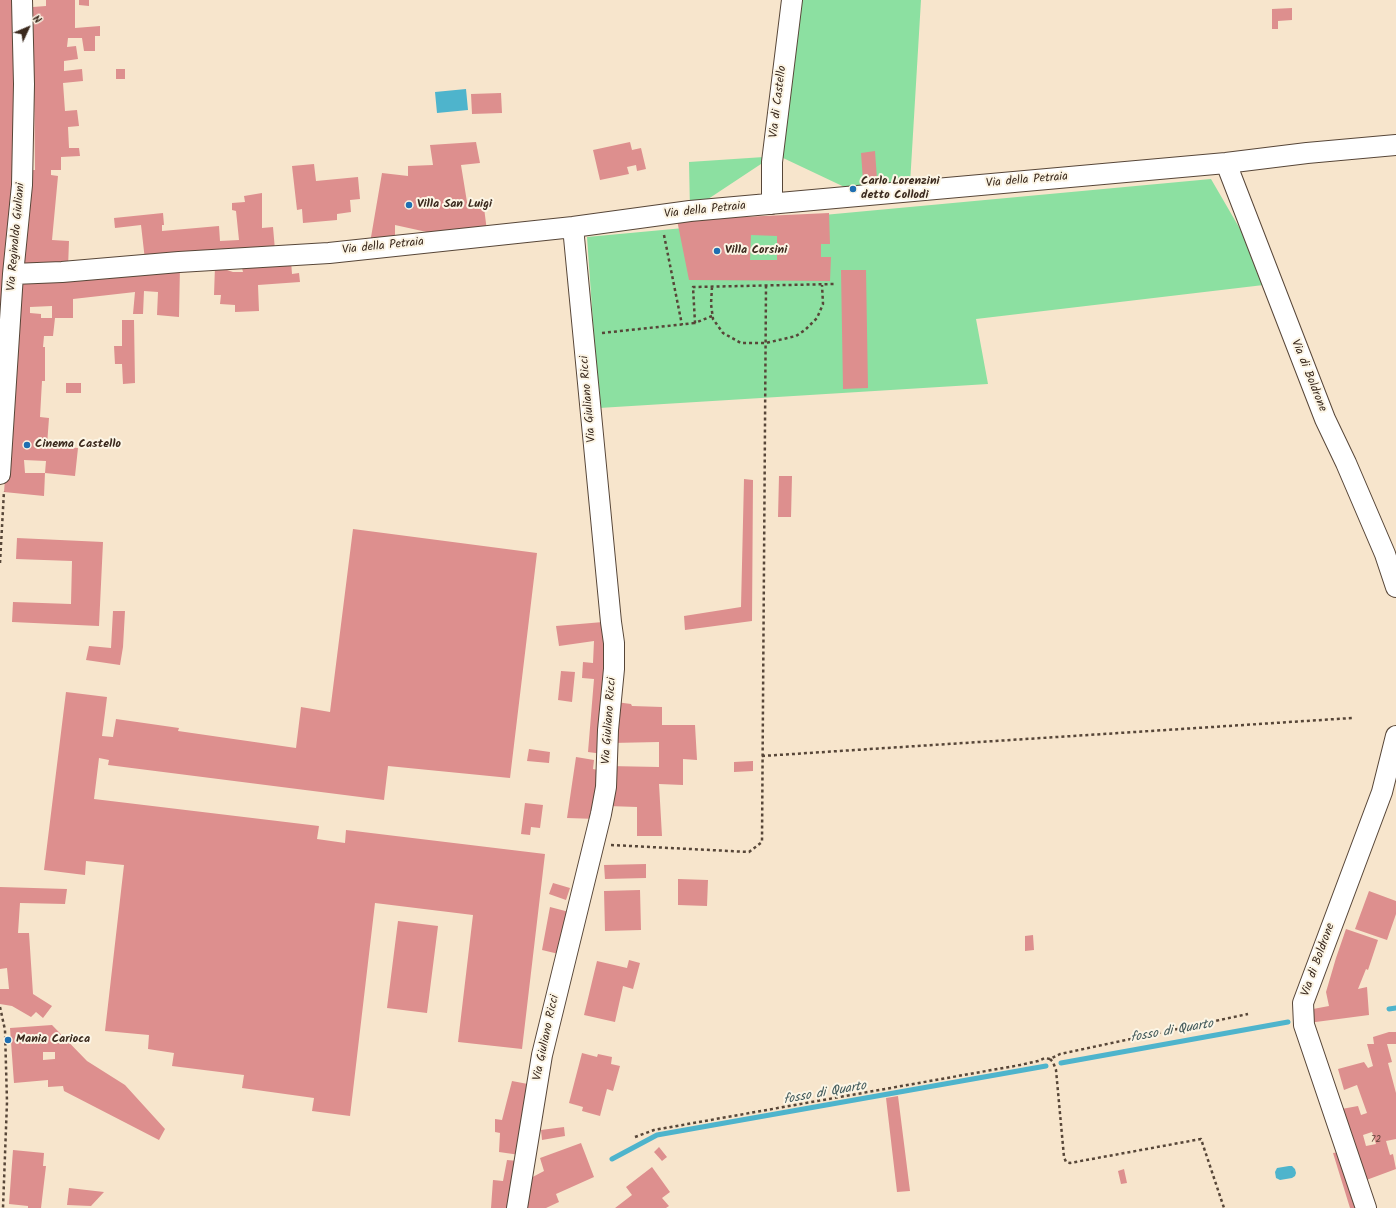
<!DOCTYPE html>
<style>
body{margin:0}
#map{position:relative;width:1396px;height:1208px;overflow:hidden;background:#f7e5cc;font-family:Kalam,sans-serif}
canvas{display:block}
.north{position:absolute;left:8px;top:8px;width:40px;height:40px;-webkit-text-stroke:3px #fcf5e5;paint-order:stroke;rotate:46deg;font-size:11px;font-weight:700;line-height:16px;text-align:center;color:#3b2a1e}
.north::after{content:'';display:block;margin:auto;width:14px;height:18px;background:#3b2a1e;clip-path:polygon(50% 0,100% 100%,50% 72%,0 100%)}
</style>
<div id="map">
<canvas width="1396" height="1208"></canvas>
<div class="north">N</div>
</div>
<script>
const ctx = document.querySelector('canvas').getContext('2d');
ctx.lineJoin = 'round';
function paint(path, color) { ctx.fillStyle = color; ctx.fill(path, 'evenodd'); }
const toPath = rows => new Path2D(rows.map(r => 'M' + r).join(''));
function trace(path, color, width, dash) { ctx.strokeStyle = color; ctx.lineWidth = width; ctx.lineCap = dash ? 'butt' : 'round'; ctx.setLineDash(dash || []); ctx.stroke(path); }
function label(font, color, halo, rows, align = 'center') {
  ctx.font = font + ' Kalam,sans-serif'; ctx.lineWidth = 4; ctx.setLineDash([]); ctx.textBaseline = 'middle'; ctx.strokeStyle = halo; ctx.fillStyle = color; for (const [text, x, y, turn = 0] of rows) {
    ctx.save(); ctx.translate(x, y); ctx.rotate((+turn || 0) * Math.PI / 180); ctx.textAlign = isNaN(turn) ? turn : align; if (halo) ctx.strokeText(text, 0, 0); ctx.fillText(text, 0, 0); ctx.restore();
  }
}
const green = toPath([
 [802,0,921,0,910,184,855,192,781,157],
 [764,157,764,162,690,211,689,162],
 [1211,179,1272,284,976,319,988,384,599,408,587,237]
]);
const water = toPath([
 [466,89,468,110,437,113,435,92],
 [1289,1166,1292,1166,1295,1169,1296,1173,1295,1176,1292,1178,1280,1180,1276,1178,1275,1172,1277,1168]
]);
const stream = toPath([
 [1389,1009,1396,1008],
 [1061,1063,1288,1022],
 [612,1159,657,1135,1046,1066]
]);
const building = toPath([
 [0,0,13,0,15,57,12,230,0,337],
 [46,0,75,0,75,28,100,26,100,36,95,36,95,51,84,51,82,38,68,38,67,47,76,46,78,59,64,61,64,71,82,69,83,81,63,83,65,111,77,110,79,126,68,127,69,148,79,148,80,156,61,157,61,170,51,170,51,175,58,176,52,240,69,241,68,268,20,270,31,170,35,170,33,7,46,6],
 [79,0,89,0,89,6,79,5],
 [1292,8,1292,20,1278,21,1278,29,1272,29,1272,9],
 [116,69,125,69,125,79,116,79],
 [501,93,502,113,472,114,471,94],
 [476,142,480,163,461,165,467,202,483,200,487,231,445,236,395,225,395,240,370,243,382,173,408,176,408,166,433,165,430,145],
 [630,142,632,150,641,148,646,169,637,171,636,165,627,167,629,174,600,180,593,150],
 [875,151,877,179,863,180,861,153],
 [314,164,316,181,358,177,360,199,350,200,351,212,337,214,337,220,303,223,302,209,297,210,292,166],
 [262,193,262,228,273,227,275,250,145,260,141,225,115,228,114,218,163,213,164,225,162,225,162,231,219,226,220,241,239,240,236,211,232,210,232,203,245,202,244,196],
 [829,213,830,244,821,244,821,257,831,257,830,281,689,280,677,220],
 [751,235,777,236,777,260,750,260],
 [291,261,292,274,299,273,300,282,258,285,259,311,235,312,235,305,220,304,221,295,214,295,215,266,233,272,243,272,241,264],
 [180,266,179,317,157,315,158,292,144,291,143,314,133,314,135,292,73,299,73,318,55,318,53,336,44,336,43,347,45,347,45,381,42,381,40,417,49,418,47,445,78,448,75,476,45,473,44,496,4,492,10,415,17,278],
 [52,306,52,318,41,318,41,314,30,313,30,307],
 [24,460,46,461,45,473,25,473],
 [841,270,866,270,868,388,843,389],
 [122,320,134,320,135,383,123,384,122,364,115,364,114,346,122,346],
 [66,383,81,383,81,393,66,393],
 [779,476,792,476,791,517,778,517],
 [744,479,753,480,752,621,685,630,684,616,741,607],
 [353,529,537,553,510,778,388,766,384,800,108,765,109,760,99,758,94,799,319,826,317,839,345,843,346,830,545,854,522,1049,458,1042,473,915,375,903,350,1116,312,1111,314,1098,242,1088,244,1075,172,1066,174,1053,148,1049,149,1035,105,1031,124,865,86,861,85,875,44,870,66,692,107,697,102,736,113,737,116,719,179,728,178,731,296,748,301,707,330,712],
 [17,538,103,542,99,626,12,622,13,602,71,604,72,561,16,559],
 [113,611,125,611,123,647,120,665,86,660,89,646,111,648],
 [603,622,605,639,603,754,588,752,594,679,582,678,583,662,593,663,594,641,559,646,556,626],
 [561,671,575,672,572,702,558,700],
 [616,702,631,704,632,706,662,707,662,725,695,725,697,760,683,759,683,785,659,784,662,836,637,836,637,807,608,806,609,766,659,767,659,742,611,743],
 [529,749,550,752,549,763,527,761],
 [576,757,594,760,593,769,603,771,597,819,567,818],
 [753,761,753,771,734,772,734,762],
 [525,803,543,805,540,828,531,827,530,835,521,834],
 [646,864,646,878,605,879,604,865],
 [678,879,708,880,707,906,678,905],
 [553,883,570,888,566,900,549,894],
 [0,887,67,889,65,904,20,903,18,933,29,933,33,994,52,1006,43,1018,36,1012,31,1017,12,1006,0,1004,0,989,9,989,7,968,0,969],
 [640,890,641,930,605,931,604,891],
 [1369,891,1396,901,1396,914,1387,940,1355,929],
 [550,907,573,913,563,955,542,950],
 [398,921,438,926,427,1013,387,1008],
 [1346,929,1378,940,1368,970,1366,969,1358,989,1367,987,1369,1015,1308,1023,1313,1009,1329,1006,1326,992,1336,958],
 [1033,935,1034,950,1025,951,1025,936],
 [629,960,640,963,633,989,623,986,615,1022,584,1015,597,961,627,968],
 [52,1025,87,1061,125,1085,165,1129,159,1140,64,1091,63,1086,48,1087,48,1080,14,1083,10,1028],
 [43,1052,55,1052,55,1059,43,1060],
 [1389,1032,1396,1032,1396,1044,1387,1044,1392,1062,1388,1063,1396,1093,1396,1139,1386,1141,1390,1155,1393,1154,1396,1169,1361,1182,1336,1110,1358,1106,1361,1115,1367,1113,1357,1085,1344,1090,1338,1069,1364,1062,1368,1068,1373,1066,1367,1044,1374,1044,1373,1037],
 [1372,1132,1376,1144,1366,1146,1363,1135],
 [582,1053,597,1057,598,1054,612,1057,611,1064,620,1066,613,1091,607,1089,600,1116,582,1111,583,1107,569,1103],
 [512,1081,533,1085,520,1155,499,1152,500,1133,495,1132,495,1119,502,1120],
 [898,1096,910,1191,897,1192,886,1098],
 [564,1127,565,1136,542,1140,541,1130],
 [581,1143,594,1177,556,1194,559,1202,546,1208,523,1208,525,1181,544,1171,540,1158],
 [659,1147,667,1157,662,1161,654,1152],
 [13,1150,44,1153,43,1166,46,1166,41,1208,28,1208,28,1206,9,1204],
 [1341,1152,1360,1208,1350,1208,1333,1153],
 [507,1160,518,1161,515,1208,491,1208,493,1180,503,1181],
 [652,1167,670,1192,662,1198,669,1206,666,1208,615,1208,632,1195,626,1187],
 [1124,1169,1127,1183,1121,1184,1118,1171],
 [69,1188,104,1192,91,1206,67,1205]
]);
const path = toPath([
 [664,235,682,325],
 [712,287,711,304,713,319,723,333,741,343,766,343,796,336,805,330,817,318,823,304,822,285],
 [712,316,695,323,693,287,836,284],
 [602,333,695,323],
 [0,563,4,491],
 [762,756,1352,718],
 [611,845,749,852,762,842,766,286],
 [0,1007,5,1030,7,1102,3,1208],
 [1050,1059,1053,1062,1056,1070,1064,1157,1066,1162,1070,1163,1201,1139,1224,1208],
 [635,1137,654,1130,1020,1065,1038,1061,1045,1058,1050,1059,1060,1054,1248,1014]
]);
const minor = toPath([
 [1226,163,1325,419,1346,463,1385,554,1396,587],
 [772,204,772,162,792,0],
 [13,274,62,272,179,262,329,253,573,227,690,211,1226,163,1307,153,1396,145],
 [0,474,13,274,22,185,24,84,22,0],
 [517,1208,542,1055,601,814,606,787,608,730,614,669,614,643,611,622,573,227],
 [1366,1208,1304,1025,1303,1003,1382,792,1396,736]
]);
const markers = [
 [853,189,4,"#1f6fb2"],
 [409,205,4,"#1f6fb2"],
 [717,251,4,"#1f6fb2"],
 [27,445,4,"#1f6fb2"],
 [8,1040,4,"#1f6fb2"]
];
const numberNames = [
 ["72",1376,1140]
];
const streetNames = [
 ["Via di Castello",779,102,-83],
 ["Via della Petraia",1027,181,-5],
 ["Via della Petraia",705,211,-6],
 ["Via Reginaldo Giuliani",17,237,-85],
 ["Via della Petraia",383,247,-6],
 ["Via di Boldrone",1308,376,68],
 ["Via Giuliano Ricci",589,399,-95],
 ["Via Giuliano Ricci",610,721,-86],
 ["Via di Boldrone",1319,960,-70],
 ["Via Giuliano Ricci",547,1038,-78]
];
const poiNames = [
 ["Carlo Lorenzini",861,182],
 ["detto Collodi",861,196],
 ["Villa San Luigi",417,205],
 ["Villa Corsini",725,251],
 ["Cinema Castello",35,445],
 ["Mania Carioca",16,1040]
];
const waterNames = [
 ["fosso di Quarto",1172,1032,-10],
 ["fosso di Quarto",825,1094,-10]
];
paint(green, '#8ce0a1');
paint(water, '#4eb4cc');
trace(stream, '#4eb4cc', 5);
paint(building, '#dd8f8e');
trace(minor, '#574638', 22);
trace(path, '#574638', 2.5, [3, 3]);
trace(minor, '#fff', 20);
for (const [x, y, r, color] of markers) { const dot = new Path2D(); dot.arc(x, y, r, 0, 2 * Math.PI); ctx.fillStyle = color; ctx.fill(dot); trace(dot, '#fcf5e5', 1.5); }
label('10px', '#64433a', null, numberNames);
label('12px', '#3b2a1e', '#fcf5e5', streetNames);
label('bold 12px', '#3b2a1e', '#fcf5e5', poiNames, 'left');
label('italic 13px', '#425a5b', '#fcf5e5', waterNames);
</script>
